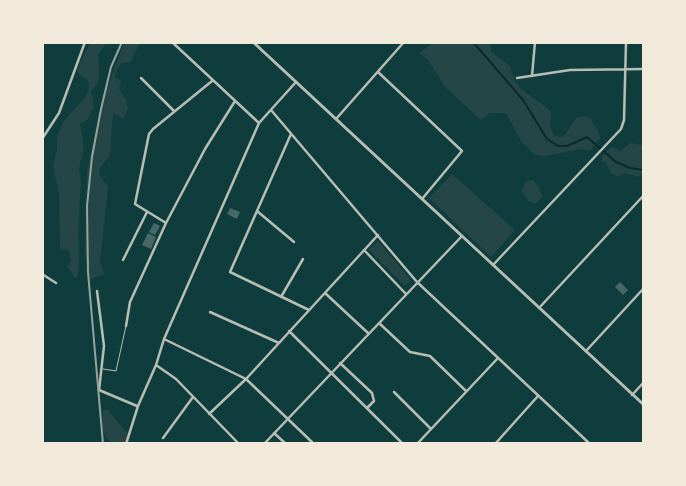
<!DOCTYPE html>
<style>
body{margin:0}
#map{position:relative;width:686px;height:486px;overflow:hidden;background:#0f3d3e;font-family:"IBM Plex Sans",sans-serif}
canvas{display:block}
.frame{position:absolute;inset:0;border:44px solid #f1e9da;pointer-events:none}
</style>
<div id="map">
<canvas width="686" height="486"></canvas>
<div class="frame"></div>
</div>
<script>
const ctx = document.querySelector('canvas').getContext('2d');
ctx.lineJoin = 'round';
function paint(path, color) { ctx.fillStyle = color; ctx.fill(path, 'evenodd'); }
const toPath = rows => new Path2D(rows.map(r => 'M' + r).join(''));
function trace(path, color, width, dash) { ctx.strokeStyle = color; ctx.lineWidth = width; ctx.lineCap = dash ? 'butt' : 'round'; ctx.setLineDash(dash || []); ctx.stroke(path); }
const green = toPath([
 [90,43,106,43,98,55,99,77,97,84,91,91,94,107,87,120,80,124,84,146,79,170,81,182,78,234,79,254,78,276,75,278,67,266,71,261,69,250,60,249,59,193,53,166,57,149,57,136,64,121,86,96,89,89,88,80,78,74,77,70],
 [124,43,140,43,130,62,122,63,116,71,115,77,121,81,119,89,126,99,128,109,123,119,113,113,110,155,100,168,99,174,108,187,100,262,104,274,90,279,85,255,87,171,103,99],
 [433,43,504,43,491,43,491,51,510,66,515,81,521,89,551,111,550,127,555,136,561,137,565,135,577,117,585,116,590,118,597,129,600,138,590,151,581,149,546,156,535,155,521,141,506,113,490,113,481,120,445,87,428,60,419,53],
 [630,143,643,145,643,173,638,177,625,173,619,177,611,173,606,163,602,161,602,156,611,147,621,151],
 [452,174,515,230,491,257,429,198],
 [534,180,543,196,535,204,528,201,522,191,526,181],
 [378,241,411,280,405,286,369,250],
 [107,409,128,434,125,443,114,443,107,439,102,428,103,410]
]);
const stream = toPath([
 [473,42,523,100,547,139,558,146,567,146,587,137,616,162,630,168,644,170],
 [42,46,46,42]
]);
const building = toPath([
 [230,208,240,212,237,219,227,214],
 [154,223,160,226,155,235,149,232],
 [148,233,156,237,151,249,142,245],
 [620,282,628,290,623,295,615,287]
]);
const service = toPath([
 [103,369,116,371,126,326]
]);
const minor = toPath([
 [172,42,259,123],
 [378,72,462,151,422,199],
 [532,76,535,42],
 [141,78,174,111],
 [517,78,570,70,644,69],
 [271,110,417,282,590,444],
 [336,119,404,42],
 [291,134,230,272,309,310],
 [42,139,59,113,85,42],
 [42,195,42,197],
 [257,211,294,242],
 [166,223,135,204,149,134,153,129,212,81],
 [364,250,406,294],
 [123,260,147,212],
 [493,265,621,129,624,120,626,42],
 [42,274,56,283],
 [97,291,104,346,99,390,137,406],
 [325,293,368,333],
 [281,297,303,259],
 [539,308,644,195],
 [210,312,279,343],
 [379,323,410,352,430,356,466,391],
 [126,326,130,302,166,223,205,149,235,101],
 [289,331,403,444],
 [164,339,246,379,314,444],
 [586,351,644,288],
 [340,363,372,393,374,401,367,408],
 [156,365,176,379,239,444],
 [394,392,431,429],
 [632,395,644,382],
 [209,414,246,379,378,235],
 [274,433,286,444],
 [163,438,193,397],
 [126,444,138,406,156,365,164,339,259,123,296,82],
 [264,444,462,236],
 [417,444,498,358],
 [495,444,538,396]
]);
const tertiary = toPath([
 [253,42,644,405]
]);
const rail = toPath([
 [103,444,88,272,87,206,92,157,101,109,111,67,122,42]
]);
paint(green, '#244646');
trace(stream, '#0a2a2b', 2);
paint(building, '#486865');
trace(service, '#b8beb3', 1);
trace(minor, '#b8beb3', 2.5);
trace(tertiary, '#b8beb3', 3);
trace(rail, '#97a49c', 2);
</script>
